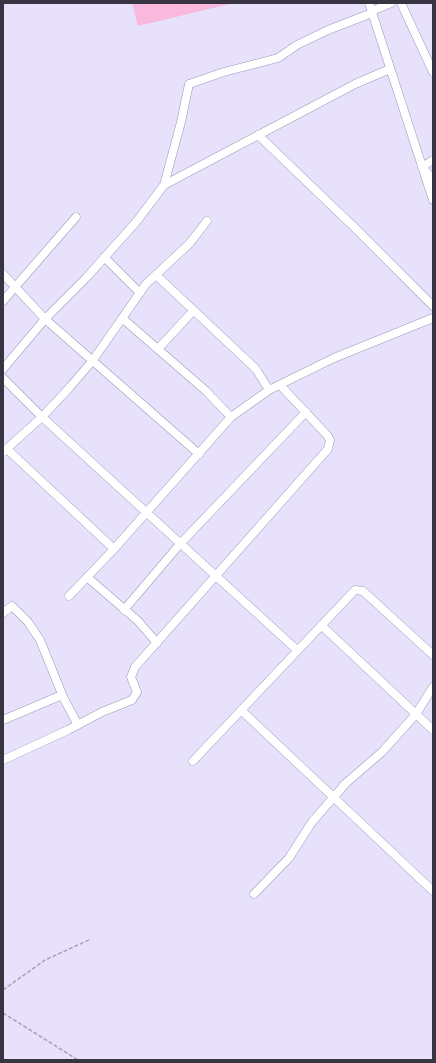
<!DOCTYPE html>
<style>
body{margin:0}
#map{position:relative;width:436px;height:1063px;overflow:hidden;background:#e8e1fc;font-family:"Varela Round",sans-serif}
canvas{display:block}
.frame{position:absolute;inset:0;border:4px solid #383441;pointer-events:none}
</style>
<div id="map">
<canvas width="436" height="1063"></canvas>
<div class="frame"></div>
</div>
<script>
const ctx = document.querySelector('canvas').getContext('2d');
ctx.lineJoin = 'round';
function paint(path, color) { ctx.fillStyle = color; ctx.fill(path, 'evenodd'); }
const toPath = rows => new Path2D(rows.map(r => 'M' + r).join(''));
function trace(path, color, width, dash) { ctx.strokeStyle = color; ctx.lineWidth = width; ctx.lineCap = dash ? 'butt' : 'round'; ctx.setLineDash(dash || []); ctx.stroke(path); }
const green = toPath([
 [132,3,234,3,138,26]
]);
const path = toPath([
 [3,990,45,960,91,939],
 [3,1013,78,1060]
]);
const minor = toPath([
 [369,3,433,200],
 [401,3,433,72],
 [258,135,355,228,433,306],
 [433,160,422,167,433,179],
 [164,185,355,84,390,69],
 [104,257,140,293],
 [3,274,45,319,199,454],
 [156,275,256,369,269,390],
 [3,301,76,217],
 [122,318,205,390,231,417],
 [158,349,193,311],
 [3,369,45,319,86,278,137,221,164,185,181,122,189,84,224,72,278,58,297,45,328,30,372,13,372,11,391,3],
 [3,378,42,417,297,650],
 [7,449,114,549],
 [3,452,42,417,70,387,93,360,146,284,189,244,207,221],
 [87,577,138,621,157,643],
 [69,596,114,549,231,417,269,390,334,358,433,318],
 [124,610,180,544,306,412],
 [3,613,12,606,28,622,40,640,64,699,78,725],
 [321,625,433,730],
 [241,710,433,891],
 [3,720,62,695],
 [3,760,68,730,102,712,132,700,137,692,131,677,135,667,328,449,330,440,327,435,280,385],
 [193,761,355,590,363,591,433,655],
 [254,894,289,858,312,822,346,783,382,752,416,714,433,687]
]);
paint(green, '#f8b9dd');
trace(minor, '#9f96b6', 9);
trace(path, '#a7a1b7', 1.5, [4, 2]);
trace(minor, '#fff', 8);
</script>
